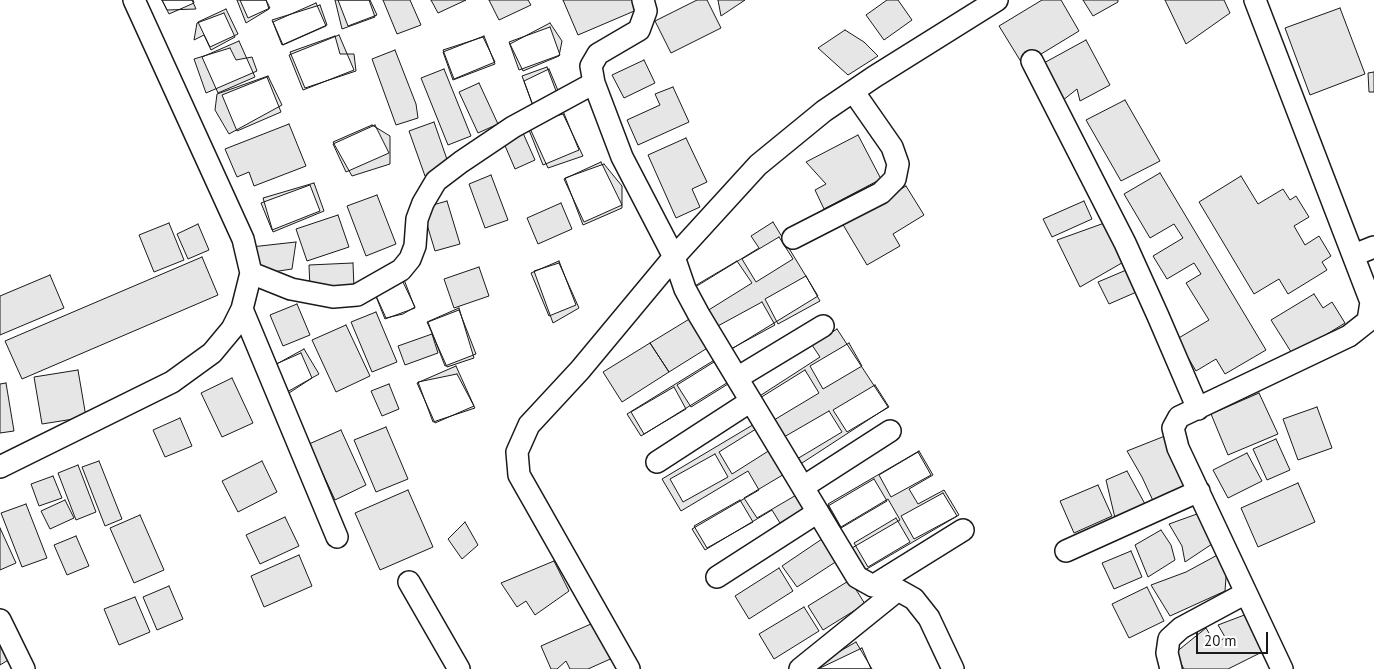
<!DOCTYPE html>
<style>
body{margin:0}
#map{position:relative;width:1374px;height:669px;overflow:hidden;background:#fff;font-family:"PT Sans",sans-serif}
canvas{display:block}
.scale{position:absolute;left:1196px;top:632px;width:72px;height:22px;box-sizing:border-box;border:2px solid #1a1a1a;border-top:0;padding-left:6px;font-size:15px;line-height:18px;white-space:nowrap;color:#1a1a1a;-webkit-text-stroke:4px #fff;paint-order:stroke}
</style>
<div id="map">
<canvas width="1374" height="669"></canvas>
<div class="scale">20 m</div>
</div>
<script>
const ctx = document.querySelector('canvas').getContext('2d');
ctx.lineJoin = 'round';
function paint(path, color) { ctx.fillStyle = color; ctx.fill(path, 'evenodd'); }
const toPath = rows => new Path2D(rows.map(r => 'M' + r).join(''));
function trace(path, color, width, dash) { ctx.strokeStyle = color; ctx.lineWidth = width; ctx.lineCap = dash ? 'butt' : 'round'; ctx.setLineDash(dash || []); ctx.stroke(path); }
const building = toPath([
 [162,0,193,0,194,3,169,14,162,0],
 [162,0,192,0,196,9,167,10,162,0],
 [237,0,266,0,269,9,246,23,237,0],
 [240,0,266,0,270,8,248,18,240,0],
 [335,0,369,0,375,17,342,29,335,0],
 [338,0,370,0,377,15,348,26,338,0],
 [383,0,410,0,421,25,397,34,383,0],
 [431,0,466,0,438,13,431,0],
 [489,0,528,0,531,5,499,20,489,0],
 [563,0,635,0,639,9,578,35,563,0],
 [697,0,707,0,721,28,671,53,655,21,697,0],
 [718,0,745,0,721,16,718,0],
 [887,0,898,0,912,20,884,40,866,15,887,0],
 [1042,0,1061,0,1079,31,1023,65,999,26,1042,0],
 [1083,0,1118,0,1118,2,1093,16,1083,0],
 [1165,0,1224,0,1230,13,1186,44,1165,0],
 [316,3,326,26,283,45,273,22,316,3],
 [320,5,327,25,282,45,272,20,320,5],
 [1340,8,1365,74,1310,95,1285,28,1340,8],
 [226,9,238,34,210,47,198,22,226,9],
 [224,13,235,37,211,50,204,35,194,40,197,23,224,13],
 [550,23,562,41,559,56,523,71,510,44,550,23],
 [550,27,560,55,519,70,509,42,550,27],
 [845,30,864,42,878,56,848,75,818,48,845,30],
 [339,35,354,70,303,90,289,55,339,35],
 [335,36,340,54,354,54,356,71,305,88,290,52,335,36],
 [484,36,495,64,453,80,443,52,484,36],
 [483,37,495,62,454,79,443,50,483,37],
 [1086,40,1110,85,1080,101,1077,89,1062,101,1042,64,1086,40],
 [239,41,255,77,218,93,202,57,239,41],
 [230,48,236,60,252,57,257,71,206,93,194,59,230,48],
 [395,50,416,104,418,118,396,125,372,59,395,50],
 [644,60,655,83,624,98,612,75,644,60],
 [547,67,559,99,534,108,522,76,547,67],
 [444,69,471,136,448,145,421,78,444,69],
 [549,69,562,100,534,109,524,81,549,69],
 [1374,72,1374,92,1369,92,1368,73,1374,72],
 [268,76,282,105,229,134,215,110,217,94,268,76],
 [267,77,281,112,237,131,222,95,267,77],
 [479,83,498,124,478,133,459,92,479,83],
 [673,87,689,122,638,145,627,120,660,105,655,94,673,87],
 [1125,100,1160,161,1121,181,1086,120,1125,100],
 [563,111,579,150,543,165,527,125,563,111],
 [563,114,583,156,548,168,528,124,563,114],
 [434,122,450,168,425,176,409,131,434,122],
 [289,124,306,166,254,186,249,172,237,177,225,149,289,124],
 [372,125,390,136,390,164,352,176,333,142,372,125],
 [375,125,389,153,346,172,333,144,375,125],
 [523,133,535,160,515,169,503,141,523,133],
 [858,135,881,179,824,209,815,190,826,184,806,162,858,135],
 [686,138,707,182,692,189,700,207,676,218,648,155,686,138],
 [601,162,622,205,584,222,564,179,601,162],
 [604,164,622,186,622,208,583,225,565,178,604,164],
 [1160,173,1266,350,1225,374,1216,359,1196,371,1177,339,1209,320,1186,283,1201,274,1194,263,1167,279,1153,256,1183,238,1174,224,1150,238,1124,194,1160,173],
 [491,175,508,220,485,228,469,184,491,175],
 [1241,176,1258,204,1283,189,1290,200,1296,196,1309,217,1294,226,1305,245,1319,236,1331,256,1322,262,1327,270,1288,294,1279,279,1254,294,1199,202,1241,176],
 [314,183,324,211,273,232,263,198,314,183],
 [310,185,320,211,272,230,261,203,310,185],
 [906,186,924,215,893,234,900,246,867,265,842,223,906,186],
 [377,195,396,244,366,256,347,206,377,195],
 [447,201,460,244,435,251,422,208,447,201],
 [1084,201,1092,219,1052,237,1043,219,1084,201],
 [561,203,572,229,538,244,527,218,561,203],
 [338,215,349,247,307,261,296,229,338,215],
 [1110,221,1127,260,1080,287,1057,240,1110,221],
 [773,222,818,296,730,350,692,289,759,248,751,236,773,222],
 [169,223,184,260,154,272,139,235,169,223],
 [198,224,209,250,188,259,177,234,198,224],
 [779,237,793,259,756,282,742,259,779,237],
 [296,242,292,269,259,274,251,247,296,242],
 [202,257,218,295,22,379,5,341,202,257],
 [559,261,576,305,549,316,531,273,559,261],
 [737,261,752,283,707,311,693,287,737,261],
 [353,263,354,288,310,289,309,265,353,263],
 [559,263,579,308,553,323,534,271,559,263],
 [479,267,489,296,454,308,444,279,479,267],
 [1131,268,1141,290,1109,304,1098,282,1131,268],
 [50,275,64,308,0,335,0,296,50,275],
 [806,276,820,301,778,324,765,299,806,276],
 [403,277,415,308,385,319,373,289,403,277],
 [401,278,415,307,403,314,386,318,373,289,401,278],
 [1314,294,1323,308,1332,302,1345,323,1293,355,1271,320,1314,294],
 [762,302,775,325,729,350,716,327,762,302],
 [297,304,310,335,283,346,270,315,297,304],
 [459,308,474,358,447,367,427,322,459,308],
 [459,310,476,354,445,366,428,322,459,310],
 [376,312,397,362,372,372,351,322,376,312],
 [691,318,709,347,669,372,650,343,691,318],
 [346,325,370,376,336,392,312,340,346,325],
 [837,329,888,407,799,465,755,399,820,357,812,345,837,329],
 [432,334,438,353,405,365,398,346,432,334],
 [650,343,669,372,622,402,603,372,650,343],
 [849,343,862,366,823,389,810,366,849,343],
 [304,349,319,374,287,392,273,366,304,349],
 [301,353,312,378,286,395,276,364,301,353],
 [716,359,730,381,641,436,627,414,716,359],
 [714,362,728,384,691,407,677,385,714,362],
 [456,366,474,406,435,423,417,383,456,366],
 [78,370,86,417,42,424,34,377,78,370],
 [805,370,819,393,774,420,760,398,805,370],
 [457,374,475,408,433,422,418,382,457,374],
 [232,378,253,423,222,437,201,393,232,378],
 [6,383,14,431,0,433,0,384,6,383],
 [389,384,399,409,382,416,371,391,389,384],
 [875,385,889,407,847,432,833,410,875,385],
 [674,387,686,409,644,434,631,412,674,387],
 [1259,393,1278,434,1228,455,1211,414,1259,393],
 [1317,407,1332,448,1298,460,1283,419,1317,407],
 [829,411,842,432,797,459,784,437,829,411],
 [180,418,192,446,165,457,153,430,180,418],
 [756,423,807,507,780,523,772,510,705,550,692,529,759,490,748,471,681,511,662,479,756,423],
 [386,427,408,479,376,492,354,440,386,427],
 [756,429,770,450,732,474,719,452,756,429],
 [341,430,366,485,335,500,309,444,341,430],
 [1165,436,1185,465,1185,493,1155,505,1142,477,1127,451,1165,436],
 [1276,439,1290,470,1267,480,1253,449,1276,439],
 [919,451,933,475,909,489,918,504,944,490,959,515,865,570,852,548,900,520,888,499,841,527,828,504,919,451],
 [918,452,931,475,891,497,879,475,918,452],
 [1247,453,1262,481,1228,498,1213,470,1247,453],
 [715,454,728,477,683,502,670,479,715,454],
 [99,461,122,519,105,526,82,467,99,461],
 [262,461,277,492,238,512,222,481,262,461],
 [78,465,96,512,76,520,58,473,78,465],
 [1127,471,1145,504,1115,518,1106,480,1127,471],
 [786,473,798,494,757,518,744,498,786,473],
 [53,476,62,498,39,506,31,484,53,476],
 [874,479,887,501,841,528,828,506,874,479],
 [1298,483,1315,522,1258,547,1241,508,1298,483],
 [1098,485,1112,516,1074,533,1060,501,1098,485],
 [408,490,433,547,380,570,355,513,408,490],
 [943,493,957,516,914,539,901,516,943,493],
 [65,500,74,518,50,529,41,511,65,500],
 [740,500,753,522,707,548,694,526,740,500],
 [26,504,47,558,22,567,1,513,26,504],
 [1197,514,1218,540,1185,562,1182,546,1169,524,1197,514],
 [140,515,164,570,134,583,110,528,140,515],
 [285,517,299,546,260,564,246,535,285,517],
 [896,518,910,542,868,567,854,543,896,518],
 [465,522,478,545,462,559,448,539,465,522],
 [0,528,16,563,0,570,0,528],
 [1161,530,1171,545,1175,560,1148,577,1135,545,1161,530],
 [76,536,89,566,67,575,54,545,76,536],
 [822,539,837,561,797,587,782,566,822,539],
 [1131,551,1142,577,1114,589,1102,563,1131,551],
 [1223,552,1227,564,1225,591,1170,616,1151,585,1186,572,1223,552],
 [299,555,312,586,264,607,251,576,299,555],
 [554,561,569,591,535,615,526,601,517,607,501,583,554,561],
 [779,568,793,591,749,619,735,596,779,568],
 [850,580,865,604,823,630,808,606,850,580],
 [169,586,183,619,157,630,143,597,169,586],
 [1147,587,1164,621,1129,638,1112,604,1147,587],
 [135,597,150,632,119,645,104,609,135,597],
 [804,607,819,631,774,659,759,634,804,607],
 [1247,614,1264,651,1228,669,1184,669,1175,653,1206,628,1216,645,1225,637,1218,625,1247,614],
 [600,620,617,656,588,669,570,669,566,661,557,669,551,669,541,646,600,620],
 [0,639,10,659,0,665,0,639],
 [856,642,872,669,809,669,856,642],
 [862,648,871,669,818,669,862,648]
]);
const minor = toPath([
 [643,0,646,11,639,30,598,54,591,66,594,83,622,157,674,257,685,289,699,315,857,577,873,586,898,590,914,599,929,618,953,669],
 [1255,0,1371,302,1368,321,1349,336,1179,417,1173,428,1178,448,1282,669],
 [1032,61,1125,243,1158,316,1198,409],
 [793,238,881,193,895,179,898,164,892,147,853,91],
 [1354,255,1374,247],
 [251,273,291,289,333,297,357,295,401,270,410,259,415,246,417,219,423,203,436,181,461,162,513,127,594,83],
 [242,309,337,537],
 [737,378,823,326],
 [657,462,751,401],
 [0,467,172,382,212,353,232,329,242,309,251,273,243,239,134,0],
 [803,487,890,431],
 [1066,551,1199,491],
 [717,577,818,512],
 [409,582,459,669],
 [873,586,963,530],
 [0,620,24,669],
 [629,669,519,475,517,452,529,425,580,370,674,257,758,165,824,111,874,77,997,0],
 [800,669,898,590],
 [1171,669,1167,653,1169,639,1181,628,1246,593]
]);
paint(building, '#e6e6e6');
trace(building, '#1a1a1a', 1);
trace(minor, '#1a1a1a', 24);
trace(minor, '#fff', 21);
</script>
